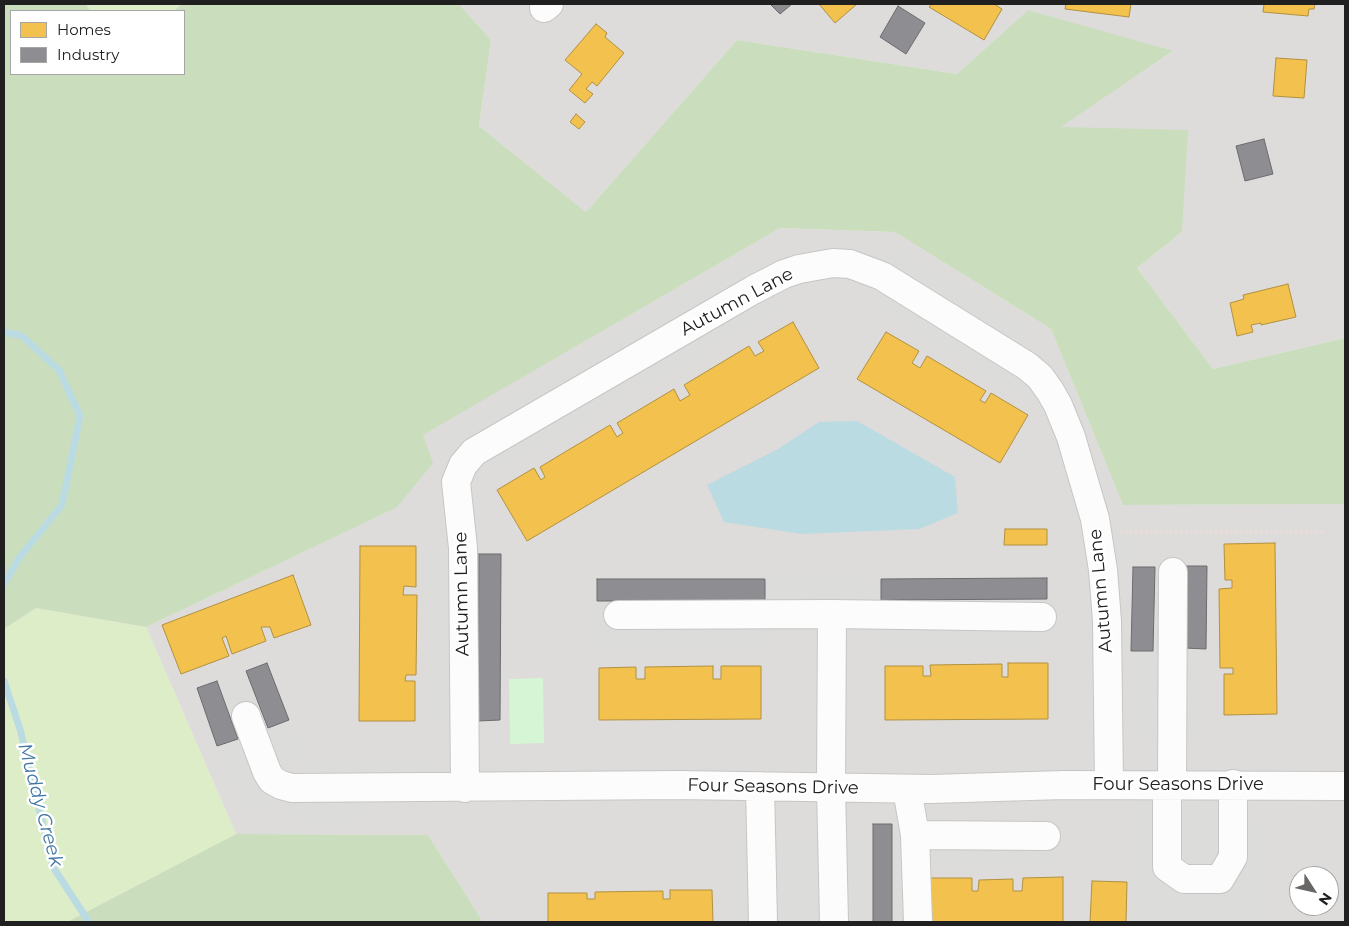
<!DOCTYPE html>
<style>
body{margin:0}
#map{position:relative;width:1349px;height:926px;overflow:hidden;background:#eeece9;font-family:Montserrat,sans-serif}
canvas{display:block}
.frame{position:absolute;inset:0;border:5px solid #202020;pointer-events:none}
.legend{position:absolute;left:10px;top:10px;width:175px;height:65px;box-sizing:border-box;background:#fff;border:1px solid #a6a6a6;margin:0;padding:6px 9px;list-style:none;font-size:15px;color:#202020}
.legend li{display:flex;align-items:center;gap:10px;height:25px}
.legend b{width:25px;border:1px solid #a6a6a6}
.north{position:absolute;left:1289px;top:866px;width:50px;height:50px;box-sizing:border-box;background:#fff;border:1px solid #a6a6a6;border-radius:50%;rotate:125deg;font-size:14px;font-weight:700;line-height:20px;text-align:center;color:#202020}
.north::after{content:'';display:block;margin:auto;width:18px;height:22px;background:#686766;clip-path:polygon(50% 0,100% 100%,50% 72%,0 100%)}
</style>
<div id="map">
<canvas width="1349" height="926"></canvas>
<div class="frame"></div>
<ul class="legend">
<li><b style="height:14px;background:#f2c14e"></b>Homes</li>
<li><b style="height:14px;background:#8d8d92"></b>Industry</li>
</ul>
<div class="north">N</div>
</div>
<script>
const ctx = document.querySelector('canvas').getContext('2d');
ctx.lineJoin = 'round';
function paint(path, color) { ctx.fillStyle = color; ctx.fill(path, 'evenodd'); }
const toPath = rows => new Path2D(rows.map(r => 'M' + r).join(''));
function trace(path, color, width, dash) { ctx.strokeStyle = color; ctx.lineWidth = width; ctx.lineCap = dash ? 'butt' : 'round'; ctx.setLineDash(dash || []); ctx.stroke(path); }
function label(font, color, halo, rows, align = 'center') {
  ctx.font = font + ' Montserrat,sans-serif'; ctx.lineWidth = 5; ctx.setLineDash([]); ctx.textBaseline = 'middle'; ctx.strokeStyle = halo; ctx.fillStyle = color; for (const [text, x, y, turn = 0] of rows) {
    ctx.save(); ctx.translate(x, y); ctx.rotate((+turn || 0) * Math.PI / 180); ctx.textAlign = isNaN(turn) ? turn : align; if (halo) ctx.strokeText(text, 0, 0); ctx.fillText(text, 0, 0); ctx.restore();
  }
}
const residential = toPath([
 [459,4,1345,4,1345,338,1213,369,1137,268,1182,232,1060,127,1172,52,1028,10,957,74,737,40,586,212,479,126,491,40],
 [780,228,895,232,1051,329,1123,505,1345,504,1345,922,483,922,428,835,236,834,146,627,396,508,422,435],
 [1299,876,1329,876,1329,906,1299,906]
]);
const religious = toPath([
 [893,245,1031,327,1021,344,882,263],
 [756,253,764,271,450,462,436,437],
 [887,288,1038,387,1027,399,878,307],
 [772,291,779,308,647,386,640,379,629,380,623,388,625,396,493,474,484,459],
 [1112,535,1134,535,1135,563,1116,563],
 [454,554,457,720,431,719,428,555],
 [1177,556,1186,566,1185,652,1202,653,1205,735,1182,737,1179,753,1188,767,1151,769,1158,760,1158,739,1135,739,1135,655,1153,656,1155,560],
 [768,575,876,580,882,600,1047,599,1045,644,883,646,880,626,840,628,835,643,853,643,853,708,836,715,836,753,847,771,798,770,810,757,811,636,801,626,761,627,761,647,597,647,597,601,765,601],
 [246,671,268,728,289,720,302,760,283,770,290,777,304,777,309,756,437,758,438,768,446,773,455,763,452,802,363,799,357,822,294,821,296,803,282,801,245,807,234,792,219,745,238,738,217,681],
 [920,798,933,821,1062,819,1060,863,926,865,925,922,892,922,892,824,894,813,887,799],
 [1239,800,1239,827,1262,826,1263,922,1132,922,1131,802],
 [743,801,768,801,769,837,776,843,814,839,820,831,822,812,815,801,846,801,840,811,842,837,863,841,860,922,732,922,729,846,742,843,748,833]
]);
const grass = toPath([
 [86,4,182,4,174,11,90,11],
 [36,608,146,627,236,834,67,922,4,922,4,629]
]);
const forest = toPath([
 [4,4,86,4,90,11,11,11,11,74,184,74,184,11,174,11,182,4,459,4,491,40,479,126,586,212,737,40,957,74,1028,10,1173,51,1061,127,1188,130,1182,232,1137,268,1213,369,1345,338,1345,504,1123,505,1051,329,895,232,780,228,423,435,433,463,396,508,146,627,36,608,4,629],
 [236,834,428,835,483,922,67,922]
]);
const park = toPath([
 [543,678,544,743,510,744,509,679]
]);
const water = toPath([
 [857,421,955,477,958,513,919,529,802,534,724,522,707,485,778,449,819,422]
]);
const homes = toPath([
 [819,4,857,4,835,23,819,4],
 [932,4,994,4,1002,9,984,40,929,7,932,4],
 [1066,4,1131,4,1129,17,1065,9,1066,4],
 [1264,4,1315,4,1314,9,1309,9,1308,16,1263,12,1264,4],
 [596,24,607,33,605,37,624,53,597,86,592,82,586,89,593,94,585,103,569,90,582,74,565,60,596,24],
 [1276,58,1307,60,1304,98,1273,96,1276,58],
 [576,114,585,122,579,129,570,122,576,114],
 [1288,284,1296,317,1261,325,1261,323,1251,325,1253,332,1237,336,1230,303,1244,299,1243,295,1288,284],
 [793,322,819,368,527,541,497,490,534,468,541,480,545,477,540,467,610,425,617,437,623,433,617,423,674,389,680,401,690,395,684,385,749,346,755,356,764,351,758,342,793,322],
 [886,332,919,351,912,363,920,368,927,356,986,391,980,400,985,403,991,393,1028,415,1000,463,857,379,886,332],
 [1005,529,1047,529,1047,545,1004,545,1005,529],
 [1275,543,1277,714,1224,715,1224,674,1233,674,1233,668,1220,668,1219,589,1232,588,1232,580,1225,580,1224,544,1275,543],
 [360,546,416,546,416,587,404,586,403,595,417,595,416,675,406,675,405,681,415,681,415,721,359,721,360,546],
 [293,575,311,625,274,638,270,627,261,627,266,641,232,654,226,636,222,638,229,656,181,674,162,625,293,575],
 [1008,663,1048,663,1048,719,885,720,885,666,923,666,923,676,931,676,930,665,1002,664,1002,677,1008,677,1008,663],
 [713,666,713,679,721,679,721,666,761,666,761,719,599,720,599,668,636,667,636,679,645,679,645,667,713,666],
 [1063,877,1063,922,930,922,930,878,972,878,972,891,978,891,979,880,1013,879,1013,891,1022,891,1023,878,1063,877],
 [1092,881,1127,882,1126,922,1090,922,1092,881],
 [670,890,712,890,713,922,548,922,548,893,587,893,587,899,595,899,595,892,663,891,663,899,670,899,670,890]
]);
const industry = toPath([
 [770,4,792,4,780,14,770,4],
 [898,6,925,23,906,54,880,37,898,6],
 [1264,139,1273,174,1245,181,1236,146,1264,139],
 [479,554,501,554,500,720,478,721,479,554],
 [1186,566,1207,566,1206,649,1185,648,1186,566],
 [1133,567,1155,567,1153,651,1131,651,1133,567],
 [1047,578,1047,599,881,600,881,579,1047,578],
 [597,579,765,579,765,601,597,601,597,579],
 [267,663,289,720,268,728,246,671,267,663],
 [217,681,238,739,217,746,197,688,217,681],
 [873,824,892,824,892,922,873,922,873,824]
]);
const stream = toPath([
 [4,332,22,336,59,370,80,416,62,505,19,558,4,584],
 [4,681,20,729,53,867,89,922]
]);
const path = toPath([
 [1120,532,1325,532]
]);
const minor = toPath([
 [544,8,549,4],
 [618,615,832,614],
 [246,716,267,772,272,780,281,785,292,788,680,785,930,789,1064,785,1345,786],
 [1167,785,1167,867,1184,879,1220,879,1233,857,1233,784],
 [1172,785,1173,572],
 [760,786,763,922],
 [465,788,463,548,456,482,463,465,474,452,753,290,784,274,799,269,833,263,850,264,882,276,1027,366,1040,377,1050,391,1058,405,1071,437,1095,519,1103,570,1107,621,1109,785],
 [907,789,915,835,918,922],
 [915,835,1046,836],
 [834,922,831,787,832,614,1042,617]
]);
const streetNames = [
 ["Autumn Lane",737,302,-28],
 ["Autumn Lane",1101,591,-95],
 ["Autumn Lane",462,594,-91],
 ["Four Seasons Drive",1178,785],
 ["Four Seasons Drive",773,787,1]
];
const waterNames = [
 ["Muddy Creek",40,805,75]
];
paint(residential, '#dddcda');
paint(religious, '#dcdcda');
paint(grass, '#dcedc7');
paint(forest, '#cadebd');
paint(park, '#d6f5d5');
paint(water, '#bbdbe3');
paint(homes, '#f2c14e');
trace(homes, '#b39140', 1);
paint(industry, '#8d8d92');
trace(industry, '#6c6c70', 1);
trace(stream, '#bbdbe3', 7);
trace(minor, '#c7c6c5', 30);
trace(path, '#ecdbd9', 3, [2.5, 2.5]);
trace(minor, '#fcfcfc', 28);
label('18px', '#202020', '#fff', streetNames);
label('italic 19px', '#4276a4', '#fff', waterNames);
</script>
